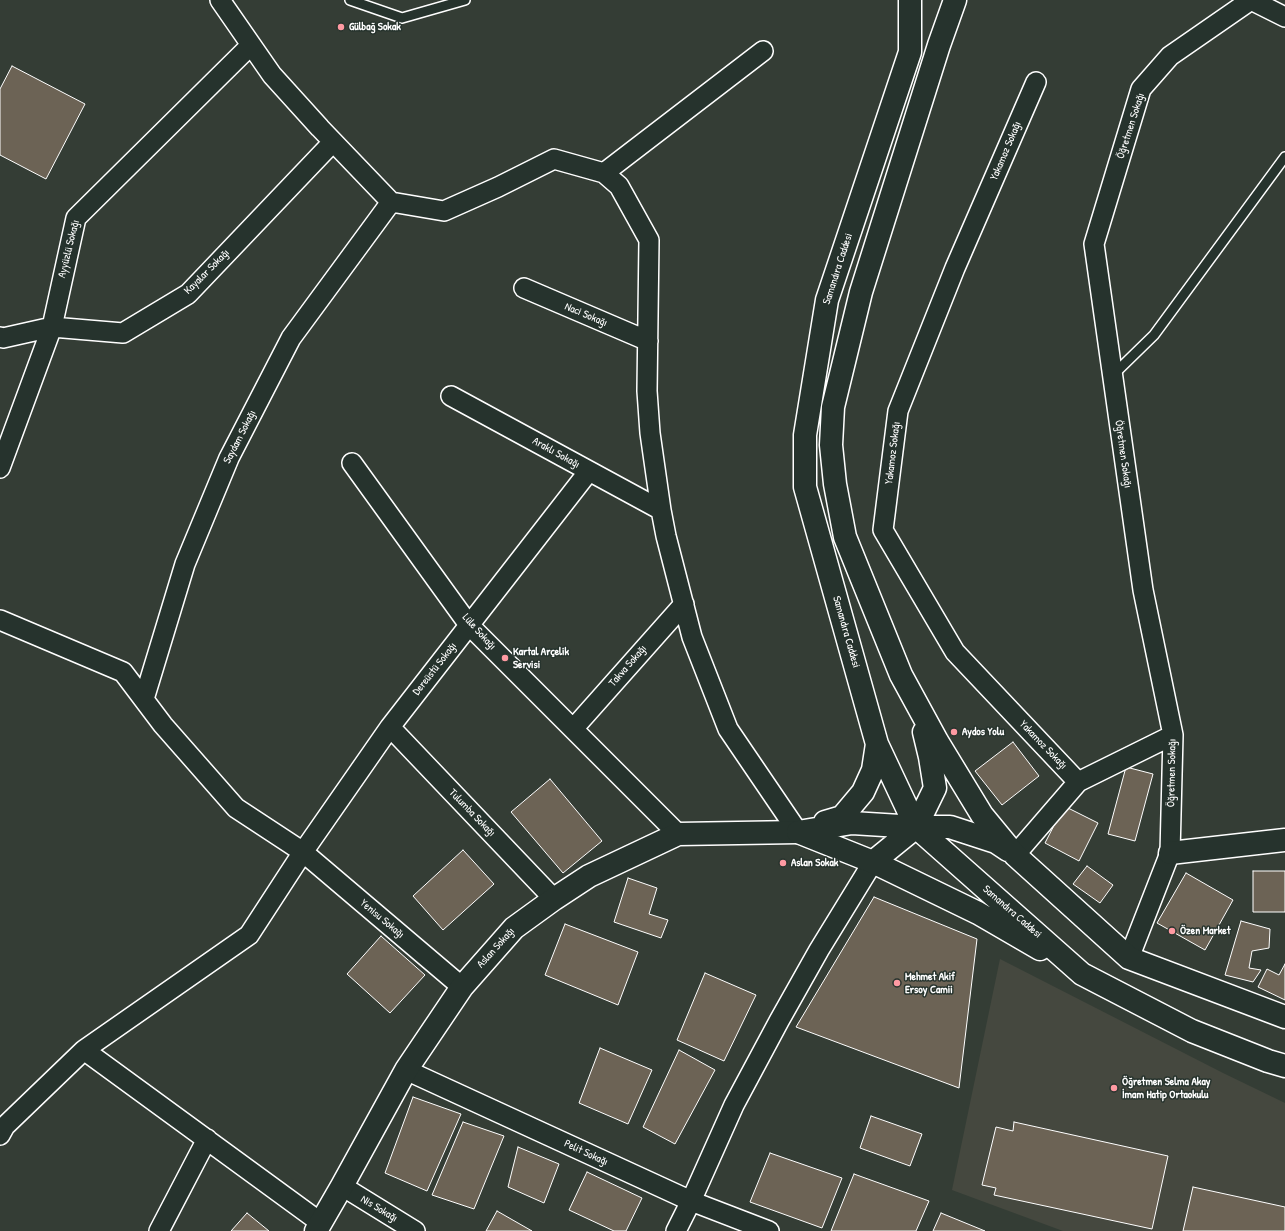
<!DOCTYPE html>
<meta charset="utf-8">
<style>
body{margin:0}
canvas{display:block;background:#343d35}
</style>
<canvas width="1285" height="1231"></canvas>
<script>
const ctx = document.querySelector('canvas').getContext('2d');
ctx.lineJoin = 'round';
function paint(path, color) { ctx.fillStyle = color; ctx.fill(path, 'evenodd'); }
const toPath = rows => new Path2D(rows.map(r => 'M' + r).join(''));
function trace(path, color, width, dash) { ctx.strokeStyle = color; ctx.lineWidth = width; ctx.lineCap = dash ? 'butt' : 'round'; ctx.setLineDash(dash || []); ctx.stroke(path); }
function label(font, color, halo, rows, align = 'center') {
  ctx.font = font + ' "Patrick Hand",sans-serif'; ctx.lineWidth = 3; ctx.setLineDash([]); ctx.textBaseline = 'middle'; ctx.strokeStyle = halo; ctx.fillStyle = color; for (const [text, x, y, turn = 0] of rows) {
    ctx.save(); ctx.translate(x, y); ctx.rotate((+turn || 0) * Math.PI / 180); ctx.textAlign = isNaN(turn) ? turn : align; if (halo) ctx.strokeText(text, 0, 0); ctx.fillText(text, 0, 0); ctx.restore();
  }
}
const built = toPath([
 [1000,959,1223,1073,1285,1103,1285,1231,1063,1231,952,1190]
]);
const building = toPath([
 [12,66,85,104,46,179,0,155,0,89,12,66],
 [1013,742,1039,776,1002,805,975,771,1013,742],
 [1126,767,1153,774,1135,841,1108,834,1126,767],
 [550,779,602,841,563,873,511,812,550,779],
 [1064,806,1098,823,1079,861,1045,843,1064,806],
 [463,850,494,884,443,930,413,896,463,850],
 [1087,866,1113,885,1100,903,1073,884,1087,866],
 [1253,871,1285,871,1285,912,1253,912,1253,871],
 [1186,873,1233,900,1205,950,1157,923,1186,873],
 [628,878,657,888,649,914,668,920,661,938,614,922,628,878],
 [874,897,977,939,959,1088,796,1027,874,897],
 [1241,921,1270,929,1269,948,1252,951,1249,968,1261,970,1253,982,1225,975,1241,921],
 [565,924,638,952,618,1005,545,975,565,924],
 [381,936,425,975,390,1013,347,974,381,936],
 [1285,964,1285,1000,1258,987,1267,969,1279,975,1285,964],
 [705,973,756,995,724,1061,677,1040,705,973],
 [600,1048,652,1070,628,1124,579,1103,600,1048],
 [679,1050,715,1070,675,1144,643,1127,679,1050],
 [413,1097,461,1114,427,1191,385,1173,413,1097],
 [871,1116,922,1134,910,1166,860,1148,871,1116],
 [463,1122,504,1136,474,1209,432,1195,463,1122],
 [1014,1122,1168,1156,1152,1229,994,1195,996,1188,982,1185,996,1127,1013,1131,1014,1122],
 [518,1147,559,1164,544,1203,508,1187,518,1147],
 [770,1153,842,1178,822,1228,750,1202,770,1153],
 [587,1172,642,1198,626,1231,614,1231,569,1210,587,1172],
 [854,1174,929,1201,916,1231,831,1231,854,1174],
 [1193,1187,1285,1207,1285,1231,1183,1231,1193,1187],
 [497,1211,532,1231,486,1231,497,1211],
 [247,1213,269,1231,231,1231,247,1213],
 [941,1213,985,1231,933,1231,941,1213]
]);
const service = toPath([
 [350,0,402,18,465,0],
 [1113,375,1154,335,1285,157]
]);
const minor = toPath([
 [220,0,272,75,320,128,391,202,444,211,498,187,554,159,604,173,619,186,649,240,647,391,650,433,661,510,666,536,692,637,728,729,798,832],
 [1251,0,1285,17],
 [1036,82,955,268,898,411,883,530,955,652,1078,782],
 [604,173,763,51],
 [524,288,648,341],
 [0,337,3,338,52,327,123,333,188,294,333,142],
 [451,396,661,510],
 [352,463,469,625,678,834],
 [0,468,52,327,76,218,251,45],
 [0,620,123,672,163,725,236,808,303,852,249,935,84,1050,321,1223],
 [144,699,185,564,229,458,291,338,391,202],
 [390,727,554,899],
 [573,729,684,604],
 [1015,855,1078,782,1173,735],
 [1129,958,1170,853,1173,735,1143,590,1094,244,1141,89,1170,56,1251,0],
 [462,987,303,852,390,727,589,471],
 [406,1070,691,1201,769,1231],
 [0,1135,5,1126,84,1050],
 [342,1186,415,1231],
 [159,1231,207,1139],
 [676,1231,691,1201,734,1105,779,1021,819,950,873,862]
]);
const tertiary = toPath([
 [1170,853,1285,840],
 [316,1231,342,1186,406,1070,462,987,514,928,554,899,589,876,678,834,798,832]
]);
const secondary = toPath([
 [910,0,910,52,827,300,805,435,805,487,877,744,916,827,1082,974,1192,1031,1268,1061,1285,1066],
 [955,0,939,45,861,292,833,407,831,445,835,484,845,537,901,675,937,741,982,815,1015,855,1129,958,1285,1017],
 [825,822,842,817,863,792,873,770,877,744],
 [798,832,873,862,906,878,978,913,1040,949],
 [798,832,852,823,916,827,950,827,996,842,1008,850],
 [873,862,916,827,935,788,930,757,924,732]
]);
const markers = [
 [341,27,4,"#ff9aa2"],
 [505,658,4,"#ff9aa2"],
 [954,732,4,"#ff9aa2"],
 [783,863,4,"#ff9aa2"],
 [1172,931,4,"#ff9aa2"],
 [897,983,4,"#ff9aa2"],
 [1114,1088,4,"#ff9aa2"]
];
const poiNames = [
 ["Gülbağ Sokak",349,27],
 ["Kartal Arçelik",513,652],
 ["Servisi",513,665],
 ["Aydos Yolu",962,732],
 ["Aslan Sokak",791,863],
 ["Özen Market",1180,931],
 ["Mehmet Akif",905,977],
 ["Ersoy Camii",905,990],
 ["Öğretmen Selma Akay",1122,1082],
 ["İmam Hatip Ortaokulu",1122,1095]
];
const streetNames = [
 ["Öğretmen Sokağı",1131,126,-72],
 ["Yakamoz Sokağı",1006,151,-67],
 ["Ayyüzlü Sokağı",69,249,-76],
 ["Samandıra Caddesi",838,269,-72],
 ["Kayalar Sokağı",207,272,-45],
 ["Naci Sokağı",586,315,23],
 ["Saydam Sokağı",240,437,-63],
 ["Araklı Sokağı",556,453,29],
 ["Yakamoz Sokağı",893,453,-83],
 ["Öğretmen Sokağı",1123,454,82],
 ["Lüle Sokağı",479,632,48],
 ["Samandıra Caddesi",846,632,74],
 ["Takva Sokağı",628,666,-49],
 ["Dereüstü Sokağı",435,669,-52],
 ["Yakamoz Sokağı",1043,745,46],
 ["Öğretmen Sokağı",1172,773,-89],
 ["Tulumba Sokağı",472,813,46],
 ["Samandıra Caddesi",1012,912,41],
 ["Yenisu Sokağı",382,919,40],
 ["Aslan Sokağı",496,948,-48],
 ["Pelit Sokağı",586,1153,25],
 ["Nis Sokağı",379,1209,31]
];
paint(built, '#45483f');
paint(building, '#6c6355');
trace(building, '#fff', 1);
trace(service, '#fff', 12);
trace(minor, '#fff', 22);
trace(tertiary, '#fff', 25);
trace(secondary, '#fff', 25);
trace(service, '#26332d', 9);
trace(minor, '#26332d', 19);
trace(tertiary, '#26332d', 22);
trace(secondary, '#26332d', 22);
for (const [x, y, r, color] of markers) { const dot = new Path2D(); dot.arc(x, y, r, 0, 2 * Math.PI); ctx.fillStyle = color; ctx.fill(dot); trace(dot, '#26332d', 1.5); }
label('bold 11px', '#fff', '#26332d', poiNames, 'left');
label('11px', '#fff', '#26332d', streetNames);
</script>
